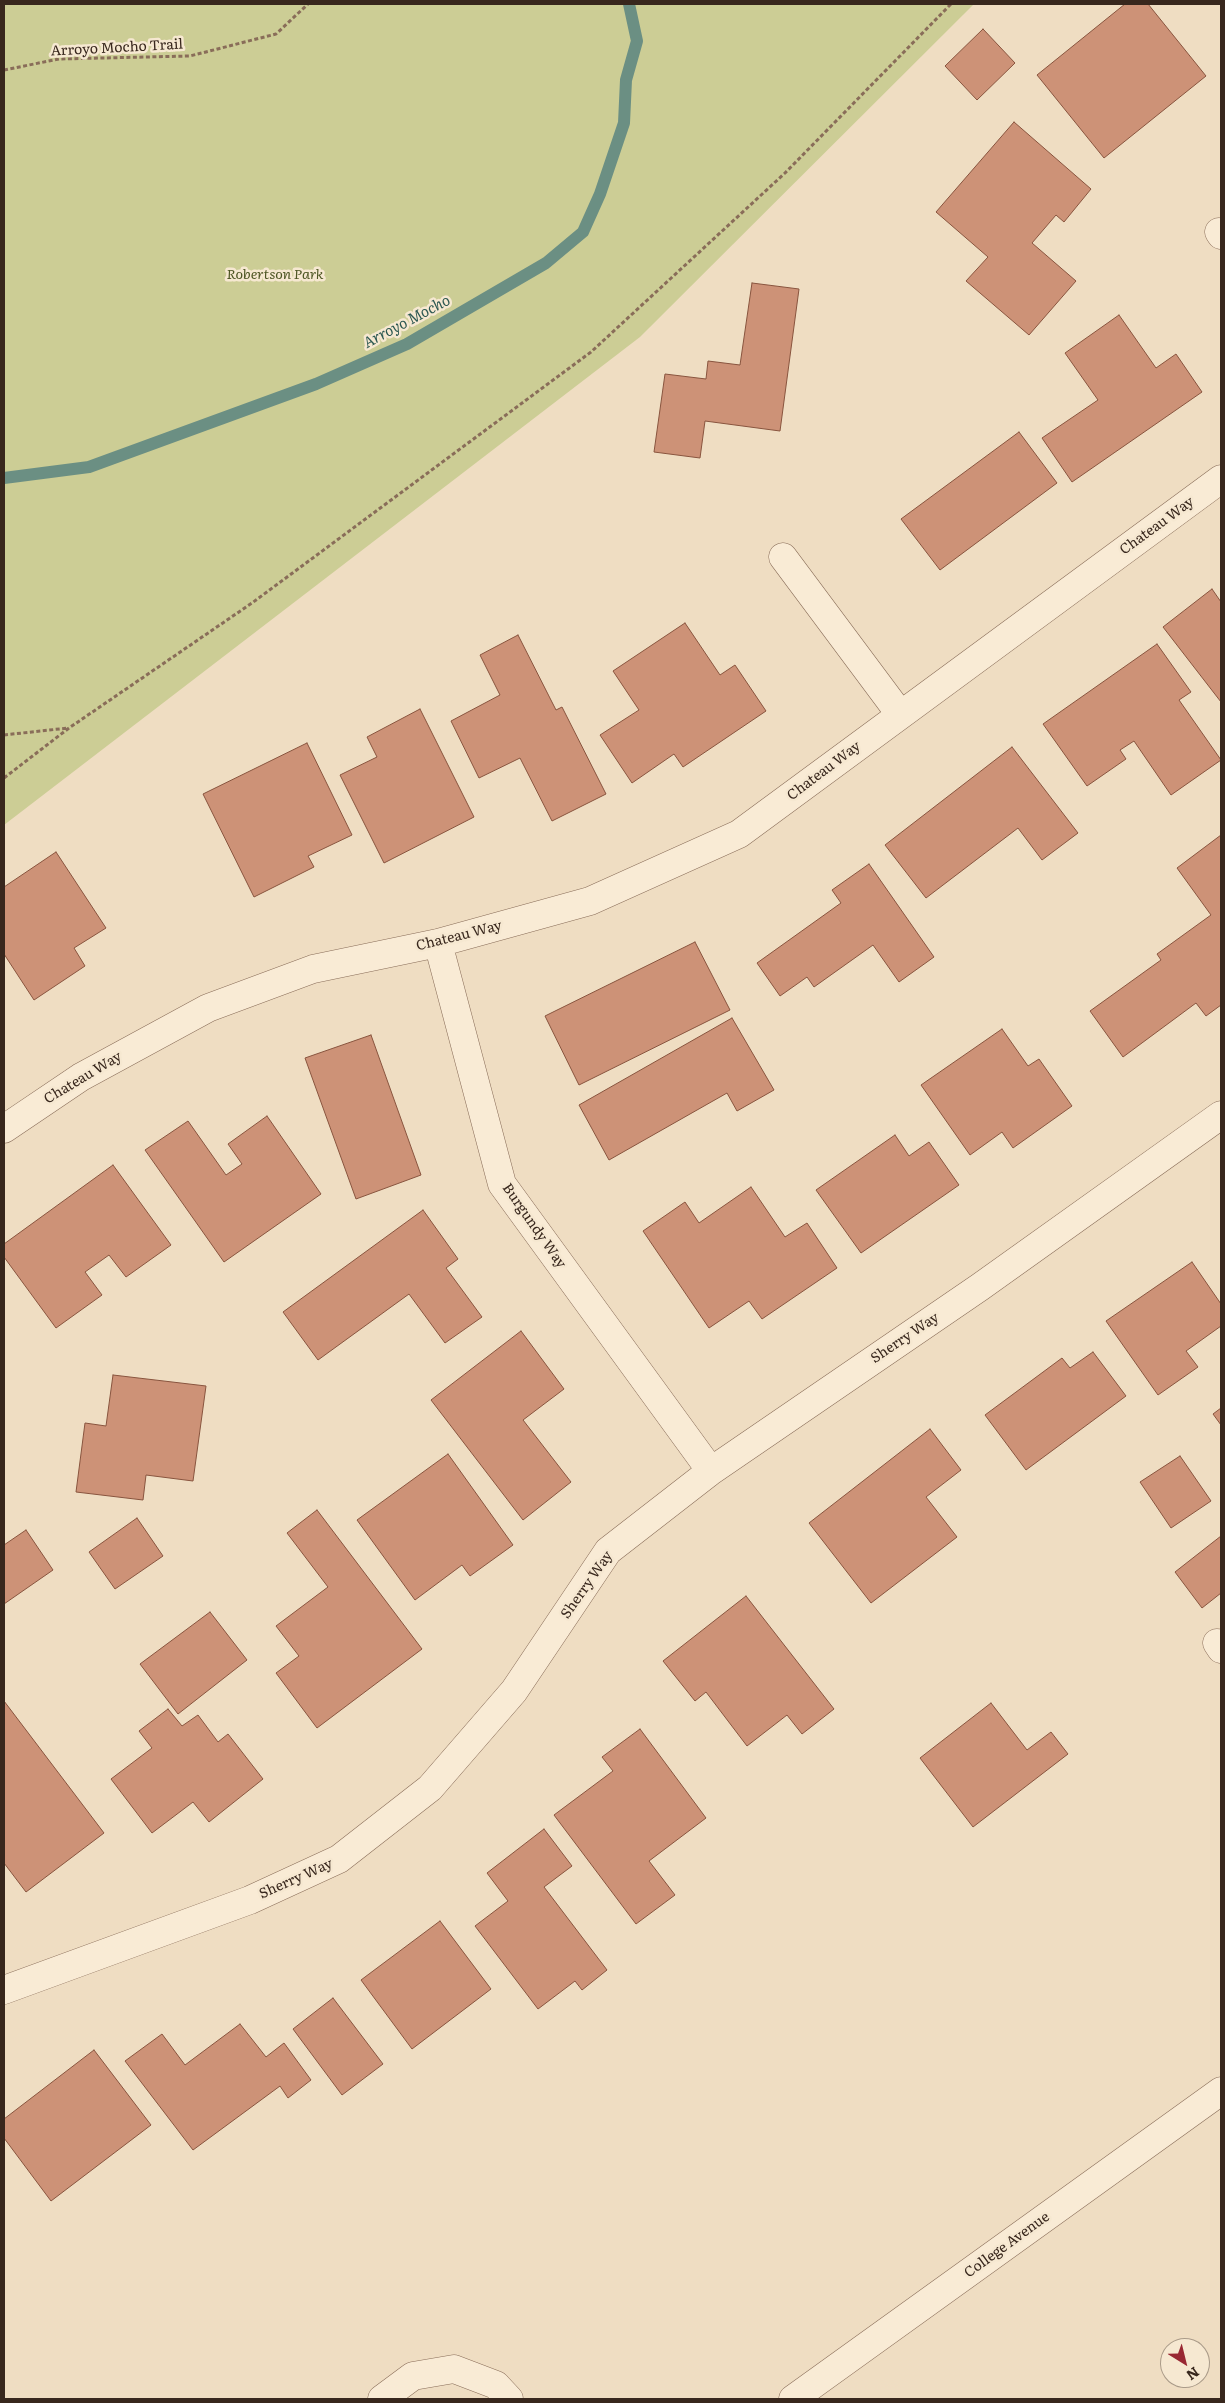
<!DOCTYPE html>
<style>
body{margin:0}
#map{position:relative;width:1225px;height:2403px;overflow:hidden;background:#efddc2;font-family:Literata,serif}
canvas{display:block}
.frame{position:absolute;inset:0;border:5px solid #38271d;pointer-events:none}
.north{position:absolute;left:1160px;top:2338px;width:50px;height:50px;box-sizing:border-box;background:#f6e8d1;border:1px solid #aa9b89;border-radius:50%;rotate:144deg;font-size:14px;font-weight:700;line-height:20px;text-align:center;color:#38271d}
.north::after{content:'';display:block;margin:auto;width:18px;height:22px;background:#992833;clip-path:polygon(50% 0,100% 100%,50% 72%,0 100%)}
</style>
<div id="map">
<canvas width="1225" height="2403"></canvas>
<div class="frame"></div>
<div class="north">N</div>
</div>
<script>
const ctx = document.querySelector('canvas').getContext('2d');
ctx.lineJoin = 'round';
function paint(path, color) { ctx.fillStyle = color; ctx.fill(path, 'evenodd'); }
const toPath = rows => new Path2D(rows.map(r => 'M' + r).join(''));
function trace(path, color, width, dash) { ctx.strokeStyle = color; ctx.lineWidth = width; ctx.lineCap = dash ? 'butt' : 'round'; ctx.setLineDash(dash || []); ctx.stroke(path); }
function label(font, color, halo, rows, align = 'center') {
  ctx.font = font + ' Literata,serif'; ctx.lineWidth = 5; ctx.setLineDash([]); ctx.textBaseline = 'middle'; ctx.strokeStyle = halo; ctx.fillStyle = color; for (const [text, x, y, turn = 0] of rows) {
    ctx.save(); ctx.translate(x, y); ctx.rotate((+turn || 0) * Math.PI / 180); ctx.textAlign = isNaN(turn) ? turn : align; if (halo) ctx.strokeText(text, 0, 0); ctx.fillText(text, 0, 0); ctx.restore();
  }
}
const green = toPath([
 [4,4,974,4,640,337,4,825]
]);
const stream = toPath([
 [4,478,89,467,316,384,407,344,546,263,583,232,600,194,624,123,626,80,637,41,629,4]
]);
const building = toPath([
 [1125,4,1148,4,1206,76,1104,158,1037,75,1125,4],
 [983,29,1015,63,977,100,945,66,983,29],
 [1014,122,1091,189,1064,222,1056,215,1032,243,1076,281,1029,335,966,281,988,257,936,212,1014,122],
 [752,283,799,289,780,431,705,421,700,458,654,452,665,374,706,379,708,361,740,365,752,283],
 [1119,315,1156,368,1176,354,1202,392,1072,482,1042,438,1098,400,1065,353,1119,315],
 [1019,432,1057,483,940,570,901,519,1019,432],
 [1212,589,1221,602,1221,702,1163,627,1212,589],
 [685,623,720,675,735,665,766,711,683,767,674,754,632,783,600,735,639,710,613,671,685,623],
 [518,635,556,710,562,707,606,794,552,821,520,758,479,778,451,721,500,695,480,655,518,635],
 [1157,644,1191,692,1179,700,1221,760,1171,795,1134,741,1120,750,1126,759,1087,786,1043,724,1157,644],
 [420,709,474,817,384,863,340,775,377,757,367,737,420,709],
 [307,743,352,835,308,856,314,867,254,897,203,794,307,743],
 [1012,747,1078,833,1042,860,1018,828,926,898,885,845,1012,747],
 [1221,835,1221,1005,1206,1016,1196,1003,1123,1057,1090,1011,1161,960,1157,954,1211,915,1177,868,1221,835],
 [56,852,106,928,74,948,85,966,34,1000,4,954,4,887,56,852],
 [869,864,934,957,899,982,873,945,814,987,807,977,780,996,757,963,841,903,832,890,869,864],
 [695,942,730,1010,579,1085,545,1016,695,942],
 [732,1018,774,1090,737,1111,727,1093,609,1160,579,1105,732,1018],
 [1002,1029,1028,1066,1039,1059,1072,1106,1013,1148,1002,1132,970,1155,921,1085,1002,1029],
 [371,1035,421,1175,356,1199,305,1058,371,1035],
 [267,1116,321,1194,224,1262,145,1150,188,1121,226,1175,242,1164,228,1144,267,1116],
 [895,1135,909,1156,929,1142,959,1185,861,1253,816,1190,895,1135],
 [113,1165,171,1245,126,1277,109,1255,85,1272,102,1295,56,1328,4,1257,4,1244,113,1165],
 [751,1187,785,1237,807,1223,837,1268,762,1319,749,1301,709,1328,643,1231,685,1202,699,1223,751,1187],
 [423,1210,458,1259,446,1268,482,1317,445,1343,409,1294,318,1360,283,1312,423,1210],
 [1192,1262,1221,1304,1221,1326,1186,1351,1198,1367,1158,1395,1106,1321,1192,1262],
 [521,1331,564,1389,523,1420,571,1482,523,1520,431,1400,521,1331],
 [1093,1352,1126,1396,1026,1470,985,1415,1062,1358,1070,1368,1093,1352],
 [113,1375,206,1386,193,1481,146,1475,143,1500,76,1492,85,1423,106,1426,113,1375],
 [1221,1408,1221,1425,1213,1414,1221,1408],
 [930,1429,961,1470,926,1497,957,1537,871,1603,809,1523,930,1429],
 [448,1454,513,1545,470,1576,462,1565,415,1600,357,1520,448,1454],
 [1180,1456,1211,1501,1171,1528,1140,1482,1180,1456],
 [317,1510,422,1649,317,1728,276,1673,299,1656,276,1626,328,1587,287,1533,317,1510],
 [137,1518,163,1556,115,1589,89,1552,137,1518],
 [26,1530,53,1570,4,1604,4,1545,26,1530],
 [1221,1536,1221,1593,1202,1608,1175,1572,1221,1536],
 [746,1596,834,1709,802,1734,787,1715,747,1746,706,1692,695,1701,663,1661,746,1596],
 [210,1612,247,1660,178,1714,140,1664,210,1612],
 [4,1701,104,1833,26,1892,4,1863,4,1701],
 [991,1703,1027,1750,1051,1732,1068,1754,973,1827,920,1758,991,1703],
 [168,1709,182,1726,198,1715,218,1742,228,1734,263,1779,209,1822,193,1802,152,1833,111,1779,152,1748,139,1731,168,1709],
 [640,1729,706,1818,649,1861,675,1895,636,1924,554,1815,613,1771,602,1757,640,1729],
 [544,1829,572,1866,544,1887,607,1970,582,1990,575,1981,538,2009,475,1926,508,1901,487,1873,544,1829],
 [440,1921,491,1989,412,2049,361,1980,440,1921],
 [333,1998,383,2064,342,2095,293,2029,333,1998],
 [240,2024,266,2057,284,2043,311,2080,288,2098,280,2086,193,2150,125,2061,162,2034,185,2065,240,2024],
 [94,2050,151,2125,51,2201,4,2138,4,2119,94,2050]
]);
const path = toPath([
 [4,70,59,59,190,56,276,34,308,4],
 [4,735,68,728],
 [4,778,69,728,252,603,591,352,785,173,951,4]
]);
const minor = toPath([
 [1219,232,1221,235],
 [783,557,900,714],
 [438,943,502,1184,711,1471],
 [4,1129,81,1077,208,1008,313,969,438,943,590,901,739,834,1221,479],
 [1217,1643,1221,1649],
 [4,1990,250,1900,339,1859,430,1788,514,1691,608,1551,711,1471,980,1287,1221,1115],
 [382,2399,413,2376,454,2369,496,2385,509,2399],
 [793,2399,1221,2091]
]);
const streetNames = [
 ["Arroyo Mocho Trail",117,48,-3],
 ["Chateau Way",1157,526,-36],
 ["Chateau Way",824,771,-37],
 ["Chateau Way",459,936,-14],
 ["Chateau Way",83,1078,-31],
 ["Burgundy Way",534,1226,55],
 ["Sherry Way",905,1338,-34],
 ["Sherry Way",587,1585,-55],
 ["Sherry Way",296,1879,-24],
 ["College Avenue",1007,2245,-36]
];
const parkNames = [
 ["Robertson Park",275,275]
];
const waterNames = [
 ["Arroyo Mocho",407,322,-28]
];
paint(green, '#cccd95');
trace(stream, '#6b8f83', 12);
paint(building, '#cd9277');
trace(building, '#88543e', 1);
trace(minor, '#896d59', 29);
trace(path, '#896d59', 3, [4, 2.5]);
trace(minor, '#f9ebd5', 28);
label('14px', '#38271d', '#f6e8d1', streetNames);
label('italic 14px', '#4d5523', '#f6e8d1', parkNames);
label('italic 15px', '#2c5851', '#f6e8d1', waterNames);
</script>
